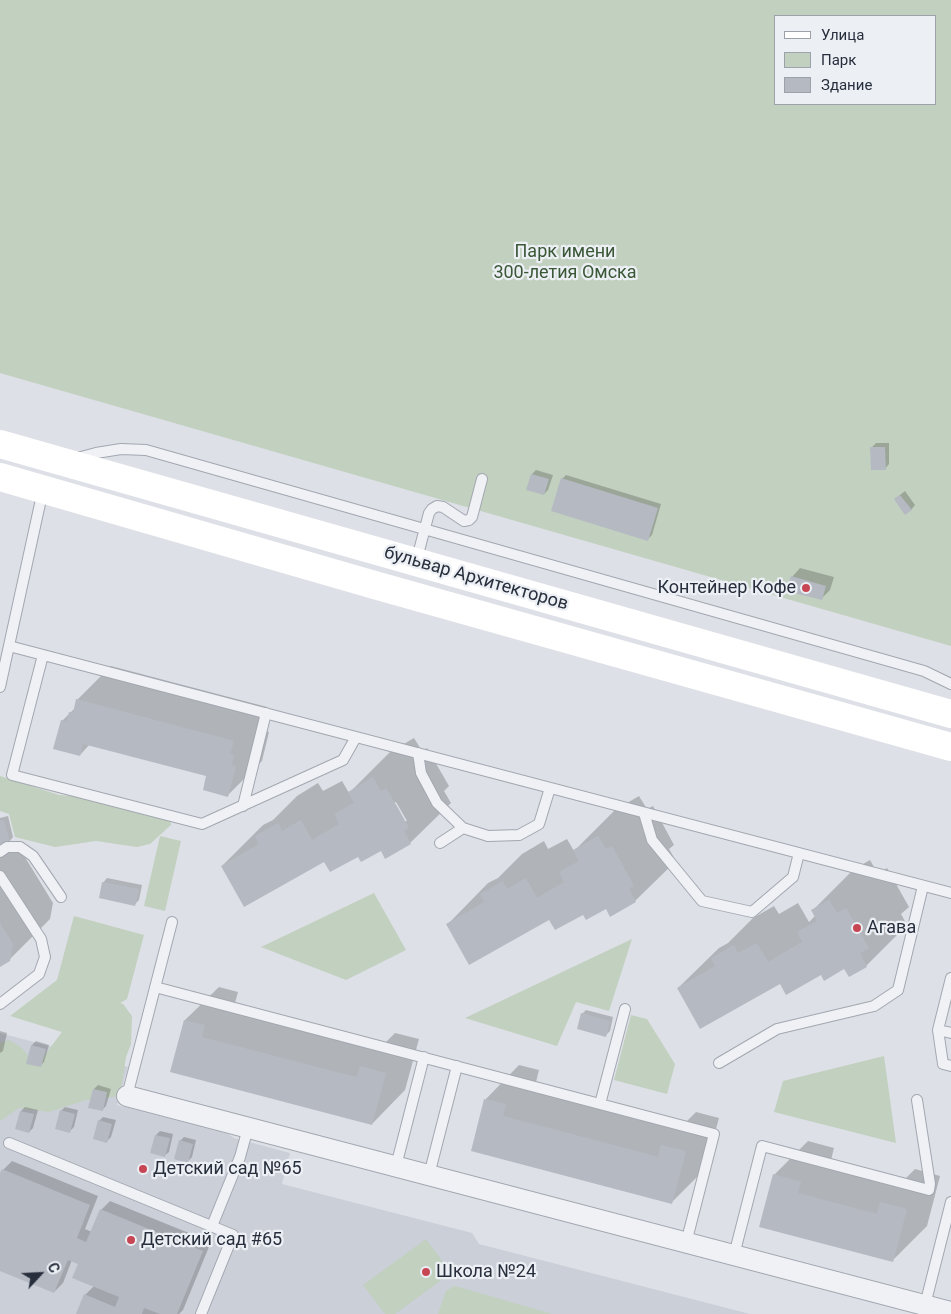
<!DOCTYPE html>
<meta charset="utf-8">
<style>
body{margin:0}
#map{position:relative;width:951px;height:1314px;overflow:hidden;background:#dde0e6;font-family:Roboto,sans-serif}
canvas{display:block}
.legend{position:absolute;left:774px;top:15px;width:162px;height:90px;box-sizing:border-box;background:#eceff4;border:1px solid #9da2aa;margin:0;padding:6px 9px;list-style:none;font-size:15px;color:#272e3c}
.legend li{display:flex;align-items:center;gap:10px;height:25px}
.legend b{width:25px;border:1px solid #9da2aa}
.north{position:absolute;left:15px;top:1249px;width:50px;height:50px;-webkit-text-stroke:4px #eceff4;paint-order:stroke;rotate:65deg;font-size:14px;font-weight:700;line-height:20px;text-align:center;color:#272e3c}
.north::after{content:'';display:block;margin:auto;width:18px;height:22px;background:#272e3c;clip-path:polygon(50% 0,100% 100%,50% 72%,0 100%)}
</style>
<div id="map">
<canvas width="951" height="1314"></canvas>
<ul class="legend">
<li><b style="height:6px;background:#fff"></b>Улица</li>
<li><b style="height:14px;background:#c2d0bf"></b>Парк</li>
<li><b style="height:14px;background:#b5b9c2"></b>Здание</li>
</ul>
<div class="north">С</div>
</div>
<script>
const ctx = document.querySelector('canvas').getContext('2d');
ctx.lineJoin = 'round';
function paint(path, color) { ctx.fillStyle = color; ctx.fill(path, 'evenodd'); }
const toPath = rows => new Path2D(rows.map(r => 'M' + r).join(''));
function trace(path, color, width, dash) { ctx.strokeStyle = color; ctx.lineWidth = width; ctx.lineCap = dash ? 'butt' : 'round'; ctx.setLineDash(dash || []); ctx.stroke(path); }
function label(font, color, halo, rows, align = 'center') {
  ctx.font = font + ' Roboto,sans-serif'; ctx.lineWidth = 4.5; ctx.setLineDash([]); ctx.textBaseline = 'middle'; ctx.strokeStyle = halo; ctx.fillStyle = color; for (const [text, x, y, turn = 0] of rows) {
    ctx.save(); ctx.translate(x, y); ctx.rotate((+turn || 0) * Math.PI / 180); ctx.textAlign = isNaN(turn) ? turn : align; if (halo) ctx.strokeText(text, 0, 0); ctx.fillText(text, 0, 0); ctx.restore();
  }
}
const built = toPath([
 [0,1033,128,1067,117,1105,228,1134,234,1138,290,1153,282,1184,472,1233,479,1244,750,1314,0,1314]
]);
const green = toPath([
 [0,0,951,0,951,646,0,373],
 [775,16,935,16,935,104,775,104],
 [0,776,59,795,86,797,170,818,171,825,150,844,137,847,96,841,55,847,15,837,9,814,0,811],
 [160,836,181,841,165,911,144,906],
 [374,893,406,950,346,980,261,947],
 [74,916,144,935,127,999,120,1003,123,1004,132,1016,131,1044,126,1057,120,1096,86,1100,49,1112,19,1108,0,1121,0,1043,9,1040,21,1047,30,1058,44,1056,62,1032,10,1016,57,980],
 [632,939,609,1011,576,1002,557,1046,465,1018],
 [631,1015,647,1019,675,1064,667,1094,614,1080],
 [884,1056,896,1143,774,1112,783,1081],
 [426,1239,451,1273,395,1314,385,1314,363,1285],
 [454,1286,459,1287,552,1314,438,1314,446,1291]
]);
const shadow = toPath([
 [876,443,889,443,889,464,885,469,871,448],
 [536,470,553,475,548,490,544,494,532,474],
 [566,475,661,504,652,535,648,539,562,479],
 [905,491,915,505,911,510,895,499],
 [800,568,834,577,830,590,821,599,792,577],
 [111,666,267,707,263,720,265,731,269,732,262,761,228,795,208,775,90,744,80,755,62,721,76,707,77,700],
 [414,738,422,751,427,748,449,786,444,791,451,803,410,843,358,855,325,860,222,866,263,825,273,820,297,796,318,783,323,791,342,781,349,793,390,752],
 [396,802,407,821,404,821,394,803],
 [639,796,647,809,653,806,674,845,669,849,676,861,635,901,583,913,550,918,448,924,488,883,498,878,522,854,544,841,548,849,567,839,574,851,615,810],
 [8,816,13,837,9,842,0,844,0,818],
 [0,848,20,849,53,903,50,919,9,960,0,965],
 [870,860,878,874,887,868,909,907,901,914,907,925,866,966,845,968,781,982,678,988,719,948,728,943,753,918,774,906,779,914,798,903,809,922,815,916,812,911,853,870],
 [107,878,142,885,139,900,135,904,103,883],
 [219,987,238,992,235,1003,385,1043,395,1033,419,1039,405,1090,372,1124,172,1071,185,1020],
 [586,1010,613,1017,610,1031,606,1035,582,1014],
 [0,1031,7,1033,3,1051,0,1053],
 [36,1041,49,1045,44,1062,40,1066,28,1063,32,1045],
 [519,1065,539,1070,536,1082,686,1122,696,1112,719,1118,705,1169,672,1202,472,1150,486,1099],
 [98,1085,111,1089,106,1106,102,1110,94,1089],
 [25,1107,38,1110,33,1128,29,1132,21,1111],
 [65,1107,78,1110,74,1127,70,1131,61,1111],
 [103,1117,116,1120,111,1137,107,1141,99,1121],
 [160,1131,173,1134,169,1152,164,1156,156,1135],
 [184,1137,196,1140,192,1157,188,1161,180,1141],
 [808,1141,834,1148,831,1160,905,1179,915,1169,940,1176,927,1226,893,1260,760,1226,774,1175],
 [12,1161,98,1196,85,1229,92,1232,101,1210,110,1201,211,1242,183,1310,179,1314,78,1314,85,1295,94,1286,79,1263,72,1260,63,1283,54,1292,0,1269,0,1177,3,1170]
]);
const building = toPath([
 [870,447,885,447,886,470,871,470],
 [531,474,549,479,544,495,526,490],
 [561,478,658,508,648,541,551,511],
 [900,495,912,510,905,515,894,499],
 [791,576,826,586,822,600,786,591],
 [76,699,234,741,230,754,234,755,232,765,236,766,228,797,203,790,206,776,83,744,80,756,53,749,61,720,67,721,69,712,73,713],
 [373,777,381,791,386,788,398,808,409,828,404,831,411,844,385,859,381,851,361,862,358,857,330,872,324,862,244,907,221,866,259,844,255,836,278,823,282,831,301,820,312,840,339,824,334,814,354,803,348,792],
 [4,820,10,843,0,845,0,821],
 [598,836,606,849,612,846,634,886,629,889,636,902,610,917,606,909,586,920,583,915,555,930,549,920,469,965,446,924,484,902,480,894,503,881,507,889,526,878,537,898,564,882,559,872,579,861,573,850],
 [102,882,139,889,135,906,99,898],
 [829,900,837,913,846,908,857,928,869,948,860,953,867,967,849,977,844,969,824,981,821,975,786,995,780,984,700,1029,677,988,715,966,711,958,734,945,738,953,757,943,768,962,802,942,797,932,817,921,811,910],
 [0,923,13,944,10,961,0,967],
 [581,1013,610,1021,606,1037,577,1029],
 [184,1020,205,1025,202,1037,340,1073,357,1077,360,1066,386,1073,372,1125,170,1072],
 [31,1045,46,1049,41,1067,26,1064],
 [93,1089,107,1092,103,1111,88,1108],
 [484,1099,506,1104,503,1116,640,1152,658,1157,661,1145,686,1151,672,1204,471,1151],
 [60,1110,75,1114,70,1133,55,1129],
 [20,1111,34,1114,29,1133,15,1129],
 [98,1120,112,1124,107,1143,93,1139],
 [155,1135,170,1138,165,1157,150,1153],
 [179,1140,193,1144,188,1163,174,1159],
 [2,1169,90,1205,77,1238,86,1242,100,1209,203,1251,177,1314,160,1314,144,1308,142,1314,76,1314,84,1294,115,1307,119,1297,72,1278,78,1264,68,1260,54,1293,0,1271,0,1173],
 [773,1174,801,1182,798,1193,877,1214,880,1202,907,1209,893,1262,759,1227]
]);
const service = toPath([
 [77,458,96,453,121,449,146,450,924,671,951,684],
 [416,562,429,513,432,509,437,506,443,507,464,521,469,520,472,517,482,479],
 [9,646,951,893],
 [43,655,12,775,202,824,343,760,356,737],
 [0,687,43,490],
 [418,753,421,773,437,803,463,828,488,836,519,835,539,824,550,788],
 [243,806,266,713],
 [644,813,652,840,702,901,752,912,793,877,799,853],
 [440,843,463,828],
 [0,852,7,847,20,847,33,856,61,897],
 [0,876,41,939,45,957,39,974,0,1004],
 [951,978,938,1030,951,1033],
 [155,987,714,1134,686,1243],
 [938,1030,943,1064,951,1066],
 [719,1063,777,1029,874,1006,898,990,923,886],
 [127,1096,172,922],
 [600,1104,625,1009],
 [9,1143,233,1235,201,1314],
 [396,1166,424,1057],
 [429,1175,457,1066],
 [212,1226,240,1157,248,1128],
 [734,1255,762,1146,929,1190,930,1184,917,1100],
 [925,1305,951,1202]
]);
const minor = toPath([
 [127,1096,951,1312]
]);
const secondary = toPath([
 [0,444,951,714],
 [0,477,378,586,951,747]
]);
const markers = [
 [806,588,5,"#c64753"],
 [857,928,5,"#c64753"],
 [143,1169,5,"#c64753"],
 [131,1240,5,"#c64753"],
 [426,1272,5,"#c64753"]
];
const parkNames = [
 ["Парк имени",565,252],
 ["300-летия Омска",565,273]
];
const streetNames = [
 ["бульвар Архитекторов",476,579,16]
];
const poiNames = [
 ["Контейнер Кофе",796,588,"right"],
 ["Агава",867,928],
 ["Детский сад №65",153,1169],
 ["Детский сад #65",141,1240],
 ["Школа №24",436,1272]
];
paint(built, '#cbcfd8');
paint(green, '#c2d0bf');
paint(shadow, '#0003');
paint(building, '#b5b9c2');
trace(service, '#a3a7b0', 12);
trace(minor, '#a3a7b0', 22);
trace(service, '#eff1f5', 10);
trace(minor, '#eff1f5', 20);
trace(secondary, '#fff', 28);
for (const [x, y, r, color] of markers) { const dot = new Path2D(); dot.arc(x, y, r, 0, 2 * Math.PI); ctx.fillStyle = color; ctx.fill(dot); trace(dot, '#eceff4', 2); }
label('18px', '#3a5736', '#eceff4', parkNames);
label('18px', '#272e3c', '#eceff4', streetNames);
label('18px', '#272e3c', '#eceff4', poiNames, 'left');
</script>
